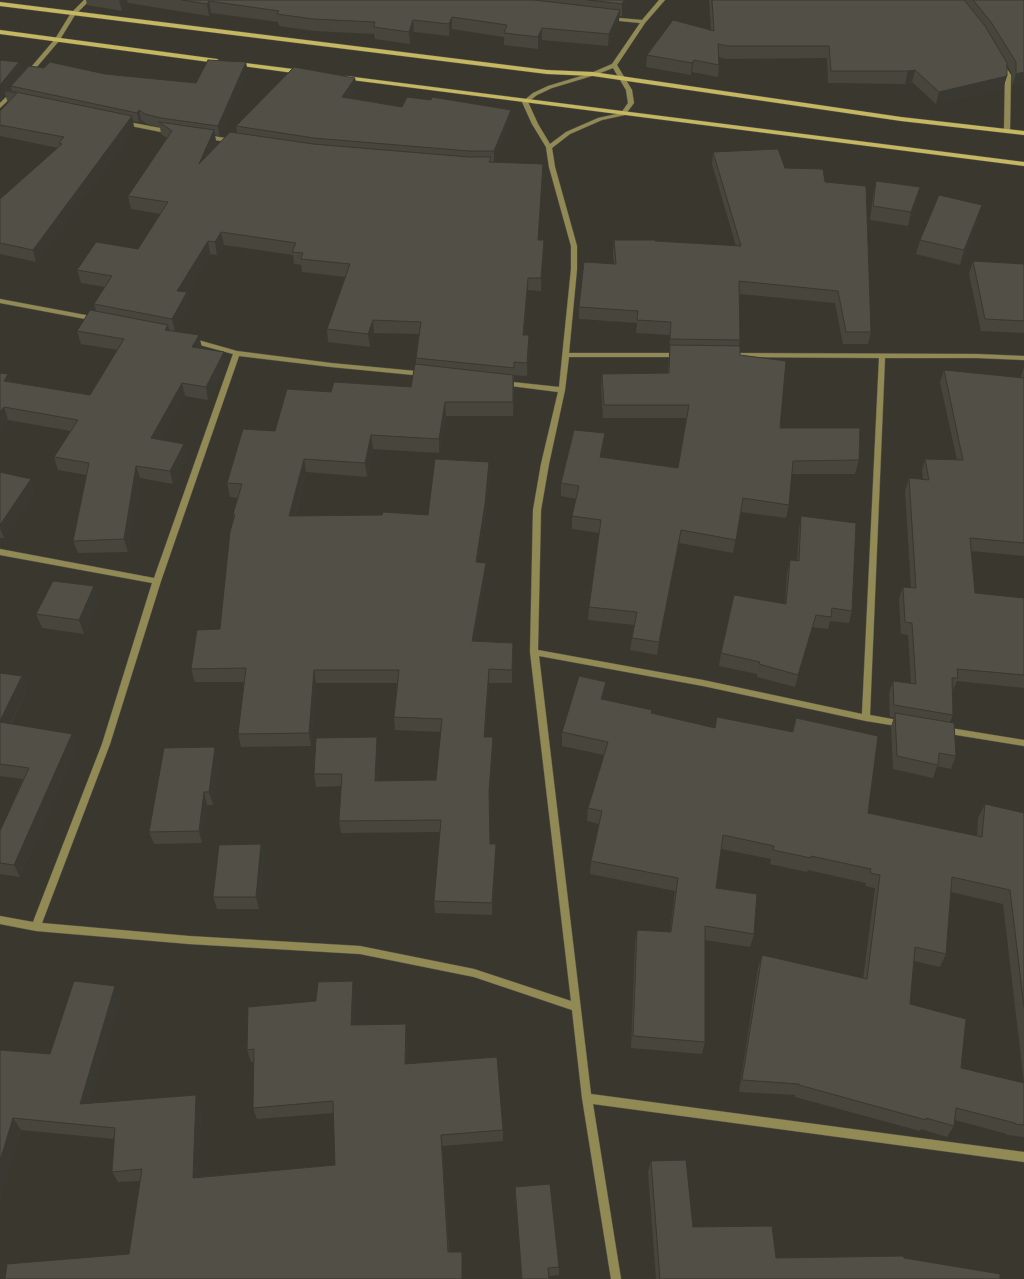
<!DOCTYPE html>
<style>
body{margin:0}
canvas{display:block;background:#39372e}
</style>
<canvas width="1024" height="1279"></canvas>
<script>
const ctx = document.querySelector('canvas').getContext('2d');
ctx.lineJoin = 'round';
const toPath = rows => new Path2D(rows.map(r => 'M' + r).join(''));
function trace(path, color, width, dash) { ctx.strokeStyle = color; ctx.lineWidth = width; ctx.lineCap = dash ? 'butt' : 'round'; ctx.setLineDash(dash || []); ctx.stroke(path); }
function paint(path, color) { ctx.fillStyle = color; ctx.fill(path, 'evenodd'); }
const street = toPath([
 [84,0,90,0,75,15,59,41,30,75,26,75,26,73,55,39,71,13,84,0],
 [659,0,665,0,645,23,617,65,632,90,634,103,625,115,602,120,570,134,552,148,555,167,577,246,577,269,569,353,680,353,683,355,680,357,569,357,565,390,549,464,541,510,538,650,703,680,862,714,879,358,731,357,728,355,731,353,977,354,1024,356,1024,360,977,358,885,358,870,715,903,721,906,722,907,724,906,726,903,727,866,721,703,686,539,656,591,1094,1024,1152,1024,1162,593,1104,621,1279,611,1279,582,1098,572,1010,474,977,360,954,189,944,36,931,0,924,0,916,33,922,102,744,152,583,0,555,0,549,154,578,233,354,189,342,189,338,191,338,237,351,331,363,426,372,427,374,424,376,331,367,239,356,161,581,110,744,42,923,189,936,360,946,474,969,571,1001,530,652,533,510,541,464,558,392,503,385,500,383,503,381,559,387,571,269,571,246,549,167,546,147,532,124,522,102,533,93,548,86,591,73,612,64,640,23,610,20,608,19,608,17,642,20,659,0],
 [613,68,626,90,628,103,621,113,598,118,566,132,550,144,538,124,528,102,537,95,552,88,595,75,613,68],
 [1001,62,1003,63,1011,75,1010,131,1007,133,1004,131,1005,75,998,64,1001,62],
 [11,92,16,93,0,108,0,103,11,92],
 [123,121,171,130,174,132,171,134,121,124,120,123,123,121],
 [206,135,232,139,235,141,232,143,204,138,203,137,206,135],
 [0,299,96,317,99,319,96,321,0,303,0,299],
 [944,727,1024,740,1024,746,944,733,941,732,940,730,941,728,944,727]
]);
const secondary = toPath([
 [0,2,547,70,593,72,901,117,1024,131,1024,135,901,121,593,76,547,74,0,6,0,2],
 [0,30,217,59,220,61,217,63,0,34,0,30],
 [237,62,301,70,304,72,301,74,235,65,235,63,237,62],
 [346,76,1024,162,1024,166,344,79,343,78,346,76]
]);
const wall = toPath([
 [86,0,629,0,622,16,619,16,619,22,608,46,542,40,538,49,504,45,504,37,452,29,449,36,414,32,410,44,375,39,374,34,314,31,279,26,278,22,211,13,209,16,128,3,122,11,87,5],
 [709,0,1024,0,1024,83,1012,86,1012,74,1007,65,1007,76,1003,88,936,104,912,82,905,84,828,83,827,58,726,59,719,57,719,65,718,77,692,72,691,75,646,67,647,55,711,30],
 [0,60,19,62,22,73,44,68,196,83,248,72,219,136,215,135,216,142,213,149,237,133,236,126,355,78,357,90,351,98,402,107,511,110,511,121,494,162,543,177,538,240,544,240,544,253,541,291,528,290,524,335,529,348,527,376,514,375,513,416,446,416,439,453,373,449,367,477,306,472,295,516,428,515,489,462,489,476,485,518,478,562,486,563,486,577,475,642,513,643,512,683,489,683,485,737,493,750,489,804,490,844,496,857,492,915,435,913,434,901,440,832,341,833,339,821,341,786,316,787,314,774,379,750,378,781,436,780,441,732,395,730,394,717,397,683,316,683,311,746,241,747,238,734,244,682,195,682,191,669,220,629,234,519,233,514,238,498,230,497,227,483,275,431,331,392,411,387,416,364,416,358,419,334,374,333,370,347,328,342,327,329,346,277,302,272,301,265,294,264,293,255,224,245,217,255,210,254,187,292,190,305,175,331,202,348,201,349,227,365,208,400,185,396,161,440,187,457,173,484,140,478,128,552,78,553,73,541,87,475,58,470,54,457,71,431,8,420,0,432,0,373,8,374,11,382,90,395,118,350,81,344,77,331,96,311,94,304,105,287,81,283,77,270,138,249,161,214,131,209,128,196,167,138,161,134,160,127,147,124,141,120,139,122,133,121,134,128,36,262,0,254,0,199,58,148,0,136,0,111,8,103,5,94,0,100],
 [11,87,12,91,9,90],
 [713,152,785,168,825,182,871,332,868,344,843,344,835,303,739,294,740,340,739,346,740,355,780,428,859,460,855,474,791,474,789,505,786,518,741,512,733,553,679,543,657,655,630,650,632,638,634,625,588,620,589,607,599,533,572,529,572,516,576,499,561,496,561,483,604,447,602,457,678,468,686,418,603,418,601,387,602,374,668,373,670,335,636,333,637,323,579,319,579,307,614,264,613,253,614,240,655,241,736,246,712,164],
 [876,181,920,187,916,201,908,226,870,220,873,196],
 [978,219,960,265,916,254,920,240],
 [973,261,1024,264,1024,333,981,331,969,274],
 [1024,367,1024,556,971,551,975,593,1024,598,1024,688,957,681,953,690,952,690,953,715,950,722,956,756,951,769,937,766,933,778,893,769,891,726,894,717,890,717,889,693,893,681,911,683,908,635,901,634,899,599,903,587,911,588,905,491,909,478,923,480,922,471,925,459,957,460,940,382,944,370,1021,378,1021,376],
 [0,472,35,492,4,538,0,538],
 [801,516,852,611,849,623,830,621,828,629,812,627,795,687,757,677,757,674,719,666,721,653,785,604,787,573,790,560,797,561,799,529],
 [99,600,84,634,42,628,36,614],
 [0,673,22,676,27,690,11,724,77,746,20,877,0,874,0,831,23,779,0,776],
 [606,682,604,699,652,713,715,728,792,732,796,718,868,813,977,836,978,818,985,804,1024,813,1024,1137,1007,1135,1007,1134,955,1120,954,1126,947,1137,921,1129,920,1131,795,1097,795,1095,739,1092,758,968,762,955,863,979,875,888,865,886,866,883,808,870,807,872,770,864,771,859,721,849,716,888,754,934,750,947,705,940,705,1042,702,1054,631,1048,635,943,637,930,670,932,675,891,590,874,591,861,599,824,587,821,588,808,604,755,562,746,562,732],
 [951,892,1003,904,1024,1083,961,1068,910,1004,914,961,940,967,946,954],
 [219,760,213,805,207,805,202,843,154,844,149,832],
 [261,844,264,857,259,909,217,909,213,897],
 [356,994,354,1025,408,1036,407,1064,503,1130,503,1141,442,1146,449,1252,462,1252,463,1262,463,1279,5,1279,129,1254,140,1181,118,1182,112,1172,114,1139,21,1130,0,1198,0,1050,50,1054,121,998,90,1104,196,1095,201,1107,198,1177,335,1165,334,1113,257,1119,253,1108,254,1062,251,1062,247,1050,316,1001],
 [651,1161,693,1227,776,1258,904,1258,1000,1279,656,1279,648,1172],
 [515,1187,559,1267,559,1275,549,1276,549,1279,522,1279,515,1196]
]);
const shadedWall = toPath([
 [119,0,127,0,128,3,122,11],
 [624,0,629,0,622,16,622,4],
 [209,1,211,13,209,16,207,4],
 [620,10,619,22,608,46,609,34],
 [452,17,452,29,449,36,449,24],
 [413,20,414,32,410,44,409,32],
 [542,28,542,40,538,49,538,37],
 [694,60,692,72,691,75,692,63],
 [19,62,22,74,7,92,4,91,5,94,0,100,0,85],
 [246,62,248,72,219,136,218,126],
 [915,70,912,82,905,84,908,71],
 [1024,72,1024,83,1012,86,1016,74],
 [1007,76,1003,88,936,104,939,92],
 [355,78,357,90,343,108,342,97],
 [139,110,141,120,139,122,137,113],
 [511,110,511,121,494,163,494,151],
 [132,116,134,128,36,262,33,250],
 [214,130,216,142,201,176,199,164],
 [543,164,543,177,538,253,538,240],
 [920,187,916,201,908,226,911,212],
 [982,205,978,219,960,265,964,250],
 [221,232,224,245,217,255,215,242],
 [544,240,544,253,541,291,541,278],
 [208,241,210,254,187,292,190,305,175,332,172,319,177,291],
 [528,278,528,290,523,347,523,335],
 [373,320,374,333,370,347,368,334],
 [168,325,171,338,165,330],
 [199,335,202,348,195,360,192,347],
 [529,335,529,348,527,376,527,363],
 [224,352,227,365,208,400,206,387],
 [8,374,13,387,4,381],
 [182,383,185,396,155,451,151,438],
 [445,402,446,416,439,453,439,439],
 [4,407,8,420,0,432,0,412],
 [605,433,604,447,599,470,600,457],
 [371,435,373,449,367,477,365,463],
 [184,444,187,457,173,484,170,471],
 [304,459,306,472,291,530,289,516],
 [489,462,489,476,485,518,476,576,476,562],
 [136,466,140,478,128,552,124,539],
 [31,479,35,492,4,538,0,528,0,525],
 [681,530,679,543,657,655,659,642],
 [486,563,486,577,473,655,472,641],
 [94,586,99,600,84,634,79,620],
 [513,643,513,656,512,683,512,670],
 [489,669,489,683,484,750,484,737],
 [314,670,316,683,311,746,309,733],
 [22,676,27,690,5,735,0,724,0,721],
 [606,682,605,696,600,713,601,699],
 [72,734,77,746,20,877,14,865],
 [377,737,379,750,377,794,375,781],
 [493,737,493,750,489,804,489,791],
 [215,747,219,760,213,805,209,792],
 [204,792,207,805,202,843,199,831],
 [261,844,264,857,259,909,256,897],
 [496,844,496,857,492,915,492,903],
 [353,981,356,994,353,1037,351,1025],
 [115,986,121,998,87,1116,80,1104],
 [406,1024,408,1036,407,1076,405,1064],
 [196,1095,201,1107,198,1188,193,1178],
 [13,1118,21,1130,0,1198,0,1161],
 [441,1135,442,1146,449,1262,448,1252],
 [462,1252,463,1262,463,1279,462,1279]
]);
const building = toPath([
 [182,0,534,0,620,10,609,34,542,28,538,37,504,33,507,25,452,17,449,24,413,20,409,32,374,27,375,22,313,19,277,14,279,11,209,1,207,4,182,0],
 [588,0,624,0,622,4,588,0],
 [712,0,964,0,985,26,1007,63,1007,76,939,92,915,70,908,71,831,71,829,46,728,46,718,44,719,65,694,60,692,63,647,55,673,20,714,31,712,0],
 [973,0,1024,0,1024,72,1016,74,1016,62,991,22,973,0],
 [0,60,19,62,0,85,0,60],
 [208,60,246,62,218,126,161,118,145,114,139,110,137,113,11,86,29,66,44,68,50,62,105,74,196,83,208,60],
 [294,67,355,78,342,97,402,107,407,97,431,100,432,97,511,110,494,151,469,151,314,138,236,126,294,67],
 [6,90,132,116,33,250,0,243,0,199,62,144,59,143,64,137,0,125,0,111,17,93,4,91,6,90],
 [159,122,214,130,199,164,230,132,313,144,469,157,491,157,489,162,543,164,538,240,544,240,541,278,528,278,523,335,529,335,527,363,514,362,514,368,416,358,421,322,373,320,368,334,327,329,350,264,301,259,303,253,292,252,296,243,221,232,215,242,208,241,177,291,187,292,172,319,94,304,112,276,77,270,96,242,138,249,168,202,128,196,172,131,159,122],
 [778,149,785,168,823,169,825,182,866,186,871,332,846,332,838,291,739,281,740,340,670,339,671,322,637,320,638,311,579,307,584,262,616,264,614,240,655,240,655,241,741,246,713,152,778,149],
 [876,181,920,187,911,212,873,206,876,181],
 [939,195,982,205,964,250,920,240,939,195],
 [973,261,1024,264,1024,321,985,319,973,261],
 [90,310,168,325,165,330,199,335,192,347,224,352,206,387,182,383,151,438,184,444,170,471,136,466,124,539,73,541,89,463,54,457,78,420,4,407,0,412,0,373,8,374,4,381,90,395,124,339,77,331,90,310],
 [670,345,740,346,740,355,786,361,780,428,860,428,859,460,793,461,789,505,743,498,736,540,681,530,659,642,632,638,637,612,589,607,601,520,572,516,579,486,561,483,574,430,605,433,600,457,678,468,689,405,604,405,602,374,669,373,670,345],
 [415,364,513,375,513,402,445,402,439,439,371,435,365,463,304,459,289,516,382,515,383,512,428,515,435,459,489,462,485,504,476,562,486,563,472,641,513,643,512,670,489,669,484,737,493,737,489,791,490,844,496,844,492,903,434,901,441,820,339,821,342,774,314,774,316,738,377,737,375,781,436,780,442,719,394,717,399,670,314,670,309,733,238,734,246,668,191,669,197,630,220,629,230,532,235,514,233,514,242,484,227,483,243,429,275,431,287,389,331,392,334,382,411,387,415,364],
 [944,370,1024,378,1024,543,970,538,975,593,1024,598,1024,675,957,669,958,678,952,678,953,715,894,705,893,681,916,684,912,623,905,622,903,587,916,588,909,478,929,480,925,459,963,460,944,370],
 [0,472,31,479,0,525,0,472],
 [801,516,856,523,852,611,832,608,831,617,816,615,798,675,759,664,760,662,721,653,734,595,786,604,790,560,799,561,801,516],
 [53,581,94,586,79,620,36,614,53,581],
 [0,673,22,676,0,721,0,673],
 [579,676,606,682,601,699,652,710,651,713,715,728,717,717,793,732,796,718,878,736,868,813,982,837,985,804,1024,813,1024,1007,1010,890,952,877,946,954,915,947,910,1004,966,1019,961,1068,1024,1083,1024,1125,1015,1124,1015,1123,956,1108,954,1126,926,1118,926,1120,799,1085,799,1084,742,1080,762,955,867,979,880,875,870,873,871,869,811,856,811,858,773,850,774,846,723,835,716,888,757,894,754,934,705,926,705,1042,633,1036,637,930,671,932,678,878,591,861,602,811,588,808,608,742,562,732,579,676],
 [895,713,954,723,956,756,939,753,938,765,897,756,895,713],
 [0,722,72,734,14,865,0,863,0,831,29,768,0,764,0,722],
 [215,747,209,792,204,792,199,831,149,832,164,748,215,747],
 [261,844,256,897,213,897,219,845,261,844],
 [74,981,115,986,80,1104,196,1095,193,1178,335,1165,333,1101,253,1108,254,1049,247,1050,248,1007,316,1001,318,982,353,981,351,1025,406,1024,405,1064,497,1057,503,1130,441,1135,448,1252,462,1252,462,1279,5,1279,7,1264,129,1254,142,1169,112,1172,115,1128,13,1118,0,1161,0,1050,50,1054,74,981],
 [686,1160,693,1227,772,1226,776,1258,903,1256,904,1258,1000,1274,1000,1279,660,1279,651,1161,686,1160],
 [550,1184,559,1267,548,1268,549,1279,522,1279,515,1187,550,1184]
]);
trace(street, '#57554c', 1);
trace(secondary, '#57554c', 1);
paint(street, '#928a55');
paint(secondary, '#c6b861');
paint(wall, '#47453c');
paint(shadedWall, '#393831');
paint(building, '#525046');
trace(building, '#393831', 1);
</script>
